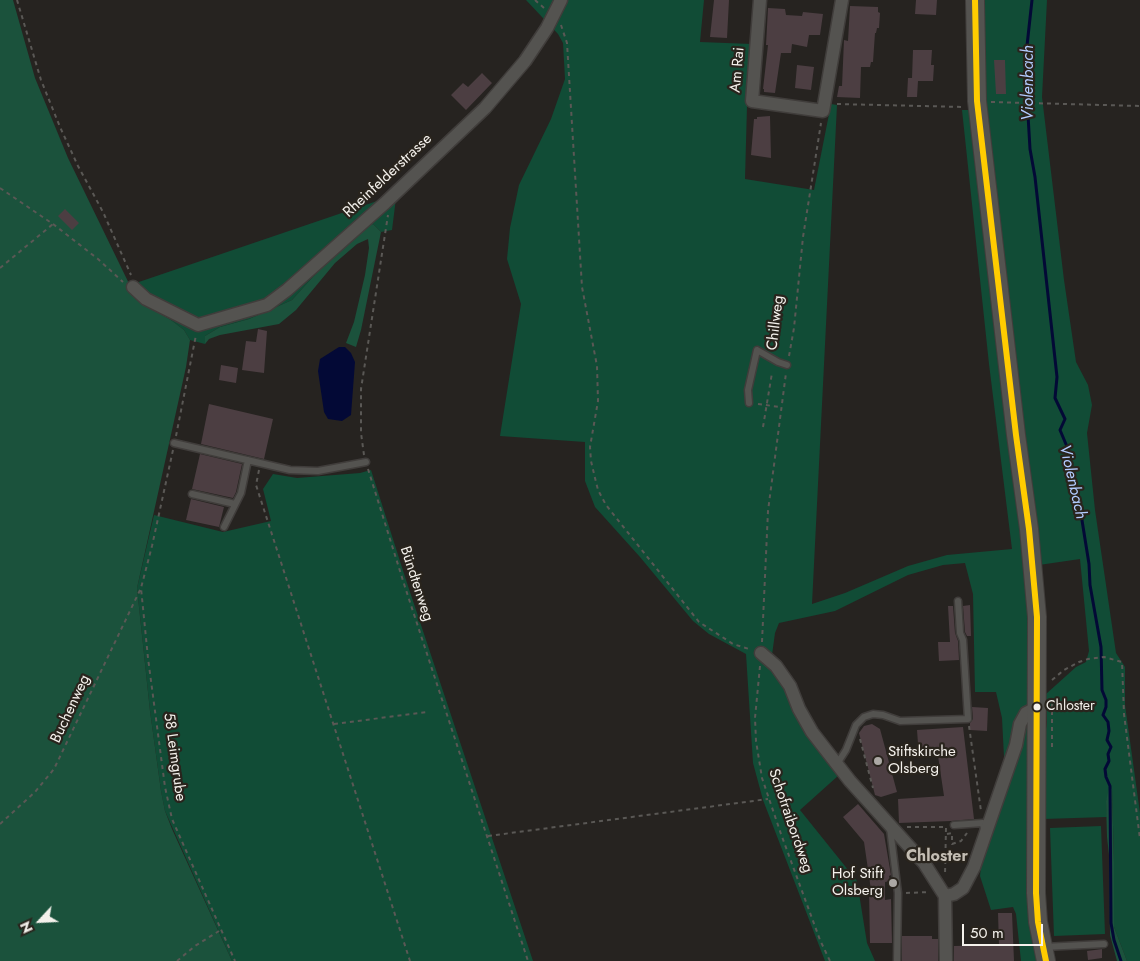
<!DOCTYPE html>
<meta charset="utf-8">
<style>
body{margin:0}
#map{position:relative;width:1140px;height:961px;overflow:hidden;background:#262320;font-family:Jost,sans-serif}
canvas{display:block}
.north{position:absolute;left:15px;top:896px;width:50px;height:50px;-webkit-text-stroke:4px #29241d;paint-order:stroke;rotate:245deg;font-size:14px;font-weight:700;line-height:20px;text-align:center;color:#f4f1ec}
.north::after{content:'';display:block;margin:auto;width:18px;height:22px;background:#f4f1ec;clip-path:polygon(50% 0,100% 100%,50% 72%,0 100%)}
.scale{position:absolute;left:962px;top:924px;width:81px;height:22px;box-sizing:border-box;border:2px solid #f4f1ec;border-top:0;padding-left:6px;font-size:15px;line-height:18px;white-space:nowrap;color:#f4f1ec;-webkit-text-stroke:4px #29241d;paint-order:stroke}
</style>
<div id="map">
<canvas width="1140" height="961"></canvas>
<div class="north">N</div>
<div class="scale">50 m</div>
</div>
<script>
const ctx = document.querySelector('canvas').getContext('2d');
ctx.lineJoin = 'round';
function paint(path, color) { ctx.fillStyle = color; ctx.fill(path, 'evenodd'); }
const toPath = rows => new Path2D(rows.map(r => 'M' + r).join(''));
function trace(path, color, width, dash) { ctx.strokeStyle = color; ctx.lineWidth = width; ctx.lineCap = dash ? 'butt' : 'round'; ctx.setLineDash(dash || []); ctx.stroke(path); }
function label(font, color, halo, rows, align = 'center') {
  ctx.font = font + ' Jost,sans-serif'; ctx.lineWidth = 4.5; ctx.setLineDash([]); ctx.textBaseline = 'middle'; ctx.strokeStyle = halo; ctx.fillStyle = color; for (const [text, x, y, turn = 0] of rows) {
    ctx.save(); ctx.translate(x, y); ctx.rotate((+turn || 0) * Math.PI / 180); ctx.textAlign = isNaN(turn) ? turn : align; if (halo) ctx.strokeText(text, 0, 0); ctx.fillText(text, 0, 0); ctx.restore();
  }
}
const green = toPath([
 [526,0,704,0,700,42,752,44,747,106,745,179,814,190,831,104,837,105,812,604,845,593,908,566,947,555,1012,549,989,364,962,110,972,110,1030,603,1041,961,1021,961,1016,914,1013,907,991,910,980,876,981,866,1017,758,1004,757,1002,718,996,692,975,692,973,594,965,563,943,565,908,575,835,611,779,623,775,633,772,655,839,775,800,810,857,881,867,943,875,961,825,961,763,800,753,763,746,654,709,634,693,621,640,557,595,507,585,481,585,442,500,436,521,304,507,259,510,228,519,185,551,119,565,79,563,43,558,34],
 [982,0,1047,0,1042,97,1064,280,1076,362,1088,385,1092,405,1087,433,1095,510,1116,653,1125,667,1125,705,1140,813,1140,961,1127,961,1114,927,1114,862,1112,789,1106,801,1107,817,1043,819,1044,742,1047,723,1046,694,1076,667,1086,662,1089,651,1080,559,1039,565,984,119],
 [396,198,392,230,381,232,373,224,320,269,292,300,249,319,220,327,205,336,205,344,190,340,184,330,171,320,137,300,130,285,380,200],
 [371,470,406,580,533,961,232,961,165,811,161,791,150,711,137,588,154,515,223,532,271,521,263,489,273,474,297,478,360,473],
 [1101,826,1105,934,1054,936,1050,828]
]);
const forest = toPath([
 [0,0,13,0,35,78,68,158,137,300,171,320,184,330,190,340,186,367,137,588,150,711,161,791,165,811,172,829,232,961,0,961],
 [373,224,381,232,361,330,356,347,346,343,354,322,365,275,369,248,368,239,357,244,335,263,296,310,279,324,220,335,209,339,205,344,205,336,220,327,249,319,292,300,320,269,359,231],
 [1109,788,1112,789,1114,862,1114,927,1127,961,1117,961,1110,935,1109,855,1107,837,1106,801]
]);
const water = toPath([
 [339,347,345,347,351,353,355,362,351,415,342,421,328,419,324,412,318,371,320,359]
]);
const stream = toPath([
 [1032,0,1025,64,1030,149,1035,177,1057,377,1055,398,1065,419,1060,430,1068,449,1067,461,1077,489,1089,564,1090,585,1101,647,1102,690,1106,700,1106,707,1103,715,1108,722,1109,731,1107,740,1111,747,1108,754,1109,761,1105,769,1106,777,1110,786,1111,923,1114,940,1121,961]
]);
const building = toPath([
 [714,0,729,0,727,38,710,37],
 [916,0,937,0,936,15,915,14],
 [850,6,878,7,878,12,880,13,879,28,877,28,876,33,875,33,873,62,871,62,870,67,861,67,860,98,837,97,839,86,842,86,844,40,848,41],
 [768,8,785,9,786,15,802,16,803,12,823,14,820,35,809,35,807,47,792,44,791,53,781,53,775,93,764,92,764,89,763,89,768,45,766,45],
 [913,50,932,50,931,65,934,65,933,81,918,81,917,97,907,97,908,78,912,78],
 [994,60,1005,60,1006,94,996,94],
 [797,65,814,67,811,90,795,88],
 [482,73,492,83,466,110,451,95,463,83,468,87],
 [770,116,771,158,751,155,754,119,757,119,757,117],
 [65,209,79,223,72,230,58,216],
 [258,329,267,331,264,373,242,370,246,341,256,342],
 [221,365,238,368,236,383,219,380],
 [209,404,273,419,264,459,201,444],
 [200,454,242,464,236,492,233,498,192,489],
 [191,499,224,507,219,527,186,520],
 [970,605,971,636,967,636,965,632,963,606],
 [948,606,953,606,955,633,958,641,959,660,939,661,938,642,950,642],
 [972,707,988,708,987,731,970,730,970,723,973,719],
 [872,724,880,729,897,792,881,797,875,795,859,733,864,726],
 [963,727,974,819,951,821,899,823,898,799,944,796,938,756,919,757,917,730],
 [858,804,884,834,891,875,889,876,890,881,885,882,885,900,891,899,892,943,870,943,869,891,871,890,864,842,843,817],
 [998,913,1012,913,1014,961,954,961,954,946,999,945],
 [902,936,932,936,932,939,938,939,938,961,902,961],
 [1102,949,1102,958,1088,960,1087,951]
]);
const path = toPath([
 [17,0,41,80,60,127,78,166,103,212,131,275],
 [535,0,544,8],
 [561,25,567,43,582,287,597,366,598,401,590,447,591,461,595,478,598,490,606,505,699,622,733,644,749,649],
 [991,102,1140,106],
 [837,104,964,107],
 [0,188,53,224,98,259,123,282],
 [0,268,53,224],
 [789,356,794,328,803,237,821,123],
 [758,404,780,407],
 [763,427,772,373],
 [176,436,196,335],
 [173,450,152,546,141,588,148,658,165,787,172,819,235,961],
 [364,455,361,433,361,389,388,215],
 [368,469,405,587,528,961],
 [259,470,256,485,410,961],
 [762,642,768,511,786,373],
 [760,666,755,718,756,741,762,778,781,834,820,940,830,961],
 [1052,680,1064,670,1079,662,1088,659,1104,657,1122,662,1124,714,1140,839],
 [334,724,427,712],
 [969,726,981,811],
 [860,739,873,788],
 [1052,747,1052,704],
 [0,824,35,792,54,769,141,588],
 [907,827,946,827,945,875],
 [947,834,952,833,952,844,961,841,967,833],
 [488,836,768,799],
 [906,893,929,892],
 [177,961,195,946,219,931]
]);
const lane = toPath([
 [749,403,748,390,757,350,778,362,787,365],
 [174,443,290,470,318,471,366,462],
 [192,494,235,504],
 [224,527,241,493,248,460],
 [837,764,846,750,856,725,864,717,873,714,883,715,900,721,968,719,963,640,960,633,958,601],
 [954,825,983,823,984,830],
 [890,828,898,893,897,961],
 [1044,947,1104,944]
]);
const street = toPath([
 [760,0,752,101,823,111,842,0],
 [133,287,146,299,198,325,267,305,287,290,385,203,485,108,525,61,547,28,561,0],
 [761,653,776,666,790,686,799,709,812,732,850,781,924,863,945,896,946,961],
 [945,896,954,894,963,888,974,867,1016,745,1020,724,1026,713,1036,708]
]);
const secondary = toPath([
 [975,0,977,101,1016,435,1029,529,1037,617,1036,893,1038,922,1046,961]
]);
const bus1 = toPath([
 [975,0,977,101,1016,435,1029,529,1037,617,1036,893,1038,922,1046,961]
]);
const markers = [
 [1037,707,4.5,"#f4f1ec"],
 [878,761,5,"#aca9a5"],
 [893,883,5,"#aca9a5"]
];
const busNames = [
 ["Chloster",1046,707]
];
const streetNames = [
 ["Am Rai",738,70,-85],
 ["Rheinfelderstrasse",388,176,-43],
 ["Chillweg",776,323,-83],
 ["Bündtenweg",416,584,72],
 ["Buchenweg",71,709,-65],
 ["58 Leimgrube",174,757,82],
 ["Schofraibordweg",790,821,71]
];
const poiNames = [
 ["Stiftskirche",888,752],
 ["Olsberg",888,769],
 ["Hof Stift",883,874,"right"],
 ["Olsberg",883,891,"right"]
];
const waterNames = [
 ["Violenbach",1029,83,-90],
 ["Violenbach",1072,482,77]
];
const neighbourhoodNames = [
 ["Chloster",937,857]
];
paint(green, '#114c36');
paint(forest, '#1b523c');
paint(water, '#030936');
trace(stream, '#030936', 3);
paint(building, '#4c3e42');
trace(lane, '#403d3b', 9);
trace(street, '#403d3b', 15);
trace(secondary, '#403d3b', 20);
trace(path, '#5a5855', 2, [4, 4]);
trace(lane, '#545350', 6);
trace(street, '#545350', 12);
trace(secondary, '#545350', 18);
trace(bus1, '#fc0', 6);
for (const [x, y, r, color] of markers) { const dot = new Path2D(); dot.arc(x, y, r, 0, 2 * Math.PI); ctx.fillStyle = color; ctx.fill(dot); trace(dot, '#29241d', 2); }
label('14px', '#f4f1ec', '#29241d', busNames, 'left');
label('15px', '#f4f1ec', '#29241d', streetNames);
label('15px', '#f4f1ec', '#29241d', poiNames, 'left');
label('italic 16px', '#b2cbfe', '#29241d', waterNames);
label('bold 16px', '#c3bdb3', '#29241d', neighbourhoodNames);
</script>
